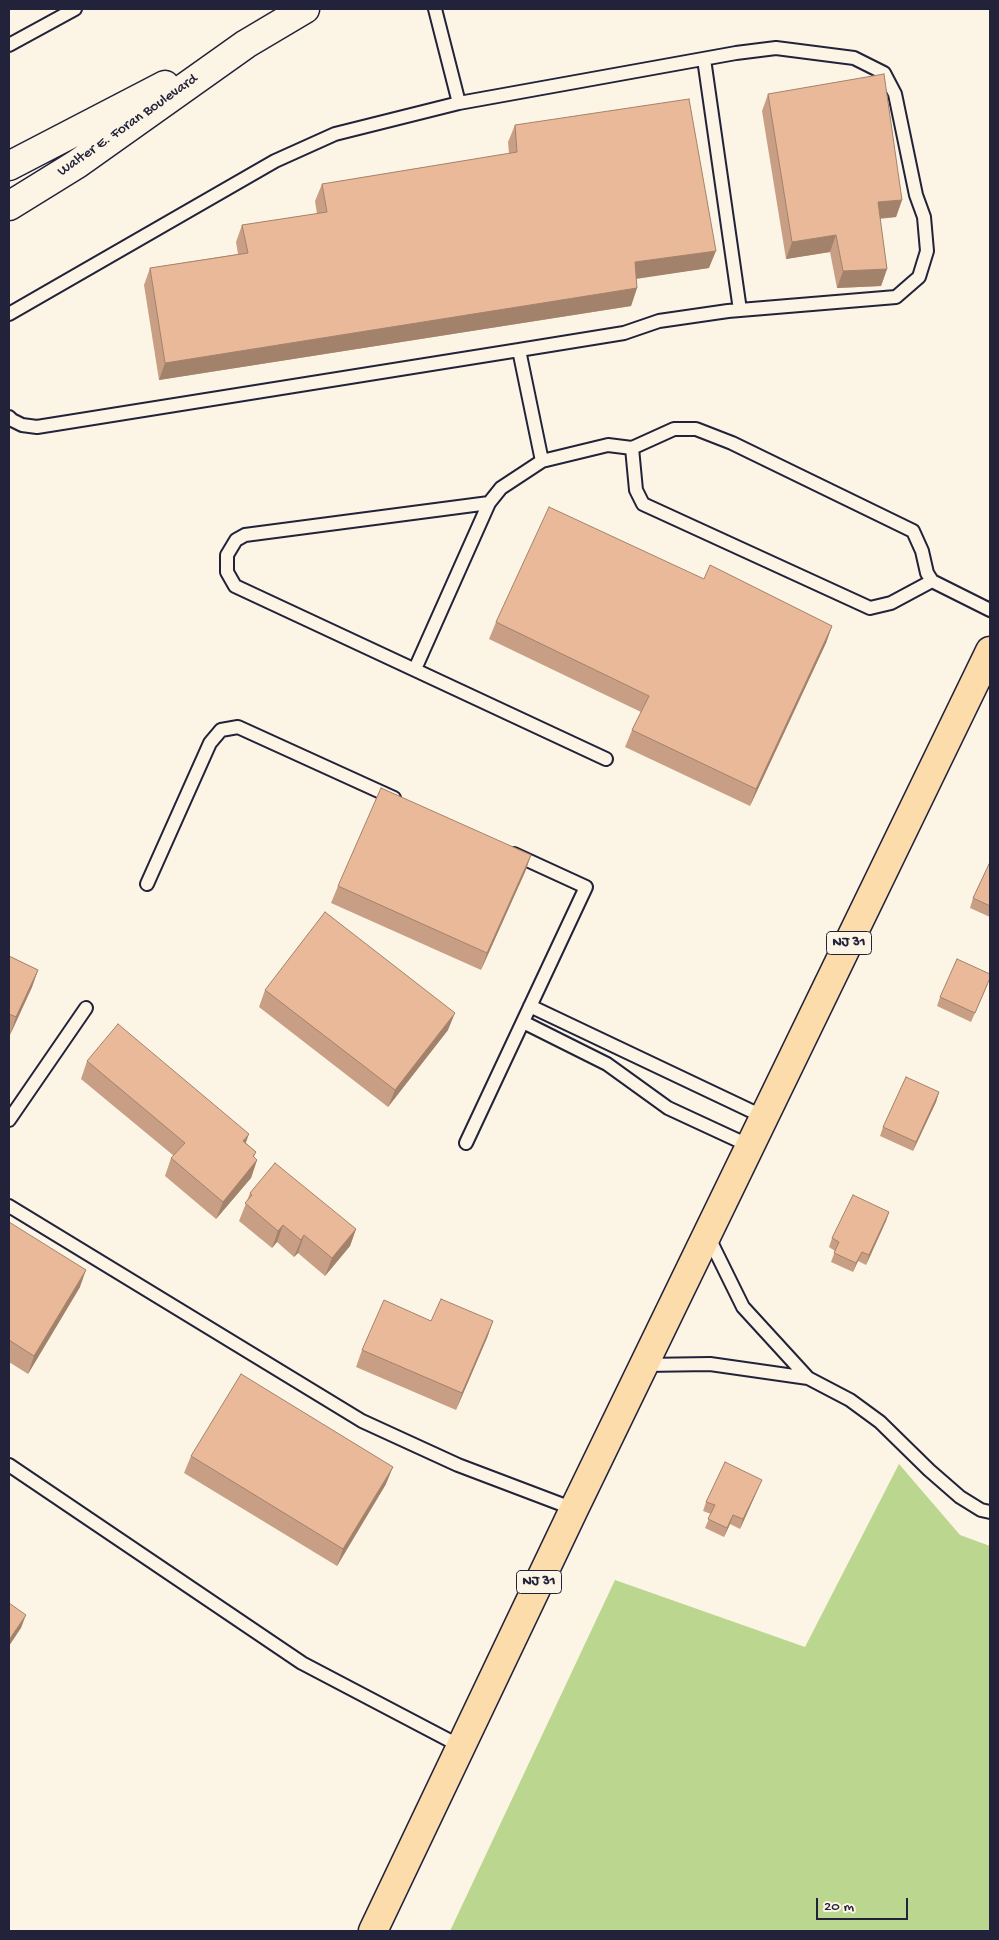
<!DOCTYPE html>
<style>
body{margin:0}
#map{position:relative;width:999px;height:1940px;overflow:hidden;background:#fcf5e5;font-family:"Gochi Hand",sans-serif}
canvas{display:block}
.frame{position:absolute;inset:0;border:10px solid #22223b;pointer-events:none}
.scale{position:absolute;left:816px;top:1898px;width:92px;height:22px;box-sizing:border-box;border:2px solid #22223b;border-top:0;padding-left:6px;font-size:15px;line-height:18px;white-space:nowrap;color:#22223b;-webkit-text-stroke:4px #fcf5e5;paint-order:stroke}
</style>
<div id="map">
<canvas width="999" height="1940"></canvas>
<div class="frame"></div>
<div class="scale">20 m</div>
</div>
<script>
const ctx = document.querySelector('canvas').getContext('2d');
ctx.lineJoin = 'round';
function paint(path, color) { ctx.fillStyle = color; ctx.fill(path, 'evenodd'); }
const toPath = rows => new Path2D(rows.map(r => 'M' + r).join(''));
function trace(path, color, width, dash) { ctx.strokeStyle = color; ctx.lineWidth = width; ctx.lineCap = dash ? 'butt' : 'round'; ctx.setLineDash(dash || []); ctx.stroke(path); }
function label(font, color, halo, rows, align = 'center') {
  ctx.font = font + ' "Gochi Hand",sans-serif'; ctx.lineWidth = 5; ctx.setLineDash([]); ctx.textBaseline = 'middle'; ctx.strokeStyle = halo; ctx.fillStyle = color; for (const [text, x, y, turn = 0] of rows) {
    ctx.save(); ctx.translate(x, y); ctx.rotate((+turn || 0) * Math.PI / 180); ctx.textAlign = isNaN(turn) ? turn : align; if (halo) ctx.strokeText(text, 0, 0); ctx.fillText(text, 0, 0); ctx.restore();
  }
}
const green = toPath([
 [899,1464,960,1535,990,1546,990,1931,450,1931,615,1580,805,1647]
]);
const lane = toPath([
 [9,45,75,9],
 [704,59,740,310],
 [459,103,736,53,776,48,854,58,884,73,895,94,916,195,924,217,927,251,919,277,896,297,728,311,659,321,624,333,519,350],
 [9,314,275,161,335,134,459,103,435,9],
 [9,417,12,420,22,425,37,427,519,350,542,461,608,445,632,448,674,429,696,429,732,443,913,531,922,551,927,573,932,581,990,610],
 [632,448,636,490,643,504,870,608,891,603,932,581],
 [542,461,501,488,489,503,245,535,236,540,227,555,227,572,235,586,606,759],
 [415,669,489,503],
 [147,884,210,743,221,730,238,727,394,798],
 [530,1006,764,1117],
 [523,1022,607,1064,668,1108,750,1146],
 [9,1120,86,1008],
 [466,1143,586,887,514,854],
 [9,1206,362,1421,458,1465,574,1509],
 [708,1236,743,1307,808,1378],
 [644,1365,710,1364,808,1378,850,1400,880,1422,929,1470,960,1497,981,1510,990,1512],
 [9,1465,302,1663,460,1746]
]);
const secondary = toPath([
 [9,166,165,85],
 [9,206,77,164,246,44,305,9]
]);
const highway = toPath([
 [373,1931,574,1509,990,651]
]);
const wall = toPath([
 [768,94,902,200,896,217,880,219,887,269,881,286,837,288,830,252,786,259,762,111],
 [515,125,709,268,636,278,637,288,631,306,159,380,144,285,150,268,238,254,236,242,242,225,317,214,315,201,322,184,509,154,508,142],
 [704,579,832,626,826,643,750,806,625,747,632,730,641,712,489,639,496,622],
 [531,855,525,872,481,970,331,903,338,886],
 [990,862,990,917,970,908,973,898],
 [9,956,38,970,32,987,10,1035,9,1034],
 [988,984,971,1022,937,1006,940,997],
 [265,990,448,1030,388,1107,259,1007],
 [87,1061,246,1143,256,1152,254,1157,257,1160,251,1178,216,1219,165,1176,171,1158,174,1156,81,1079],
 [939,1092,936,1102,913,1151,880,1136,883,1127],
 [250,1193,356,1229,350,1246,325,1276,298,1253,294,1257,277,1242,272,1248,239,1221],
 [889,1212,886,1221,866,1265,858,1261,853,1272,831,1262,835,1251,829,1247,832,1238],
 [9,1222,80,1287,28,1374,9,1362],
 [431,1321,493,1321,487,1338,456,1410,356,1367,362,1350],
 [191,1456,386,1484,337,1566,184,1473],
 [758,1489,740,1529,730,1524,724,1537,705,1528,711,1514,703,1511,706,1502]
]);
const shadedWall = toPath([
 [902,200,896,217,871,219,878,202],
 [836,235,830,252,786,259,792,242],
 [716,251,709,268,629,280,635,262],
 [887,269,881,286,837,288,843,271],
 [637,288,631,306,159,380,165,363],
 [832,626,826,643,750,806,756,789],
 [531,855,525,872,481,970,487,953],
 [38,970,32,987,10,1035,16,1017],
 [455,1013,448,1030,388,1107,395,1090],
 [939,1092,936,1102,913,1151,916,1142],
 [249,1134,243,1151,243,1141],
 [257,1160,251,1178,216,1219,223,1202],
 [889,1212,886,1221,866,1265,869,1255],
 [283,1225,277,1242,272,1248,278,1231],
 [356,1229,350,1246,325,1276,332,1258],
 [304,1235,298,1253,294,1257,301,1240],
 [862,1252,858,1261,853,1272,856,1263],
 [86,1270,80,1287,28,1374,34,1356],
 [493,1321,487,1338,456,1410,462,1393],
 [393,1467,386,1484,337,1566,343,1549],
 [762,1480,758,1489,740,1529,743,1519],
 [733,1515,730,1524,724,1537,727,1528],
 [26,1615,21,1628,9,1646,9,1640]
]);
const building = toPath([
 [884,74,902,200,878,202,887,269,843,271,836,235,792,242,768,94,884,74],
 [689,99,716,251,635,262,637,288,165,363,150,268,248,253,242,225,327,212,322,184,517,152,515,125,689,99],
 [549,507,704,579,710,565,832,626,756,789,632,730,649,696,496,622,549,507],
 [381,788,531,855,487,953,338,886,381,788],
 [990,862,990,906,973,898,990,862],
 [325,912,455,1013,395,1090,265,990,325,912],
 [9,956,38,970,16,1017,9,1014,9,956],
 [957,959,990,974,990,978,975,1013,940,997,957,959],
 [118,1024,249,1134,243,1141,256,1152,253,1156,257,1160,223,1202,171,1158,185,1143,87,1061,118,1024],
 [906,1077,939,1092,916,1142,883,1127,906,1077],
 [275,1163,356,1229,332,1258,304,1235,301,1240,283,1225,278,1231,245,1203,252,1195,250,1193,275,1163],
 [853,1195,889,1212,869,1255,862,1252,856,1263,834,1253,839,1242,832,1238,853,1195],
 [9,1222,86,1270,34,1356,9,1340,9,1222],
 [441,1299,493,1321,462,1393,362,1350,384,1300,431,1321,441,1299],
 [241,1374,393,1467,343,1549,191,1456,241,1374],
 [725,1462,762,1480,743,1519,733,1515,727,1528,708,1519,715,1505,706,1502,725,1462],
 [9,1603,26,1615,9,1640,9,1603]
]);
const shields = [
 [849,943,45],
 [539,1582,45]
];
const shieldNames = [
 ["NJ 31",849,943],
 ["NJ 31",539,1582]
];
const streetNames = [
 ["Walter E. Foran Boulevard",128,126,-35]
];
paint(green, '#bbd68e');
trace(lane, '#22223b', 16);
trace(secondary, '#22223b', 31);
trace(highway, '#22223b', 31);
trace(lane, '#fcf5e5', 12);
trace(secondary, '#fcf5e5', 28);
trace(highway, '#fddcac', 28);
paint(wall, '#c89f84');
paint(shadedWall, '#a3826b');
paint(building, '#e9b999');
trace(building, '#a3826b', 1);
for (const [x, y, w] of shields) { const box = new Path2D(); box.roundRect(x - w / 2, y - 11.5, w, 23, 4); ctx.fillStyle = '#fcf5e5'; ctx.fill(box); trace(box, '#22223b', 1); }
label('bold 14px', '#22223b', null, shieldNames);
label('15px', '#22223b', '#fcf5e5', streetNames);
</script>
